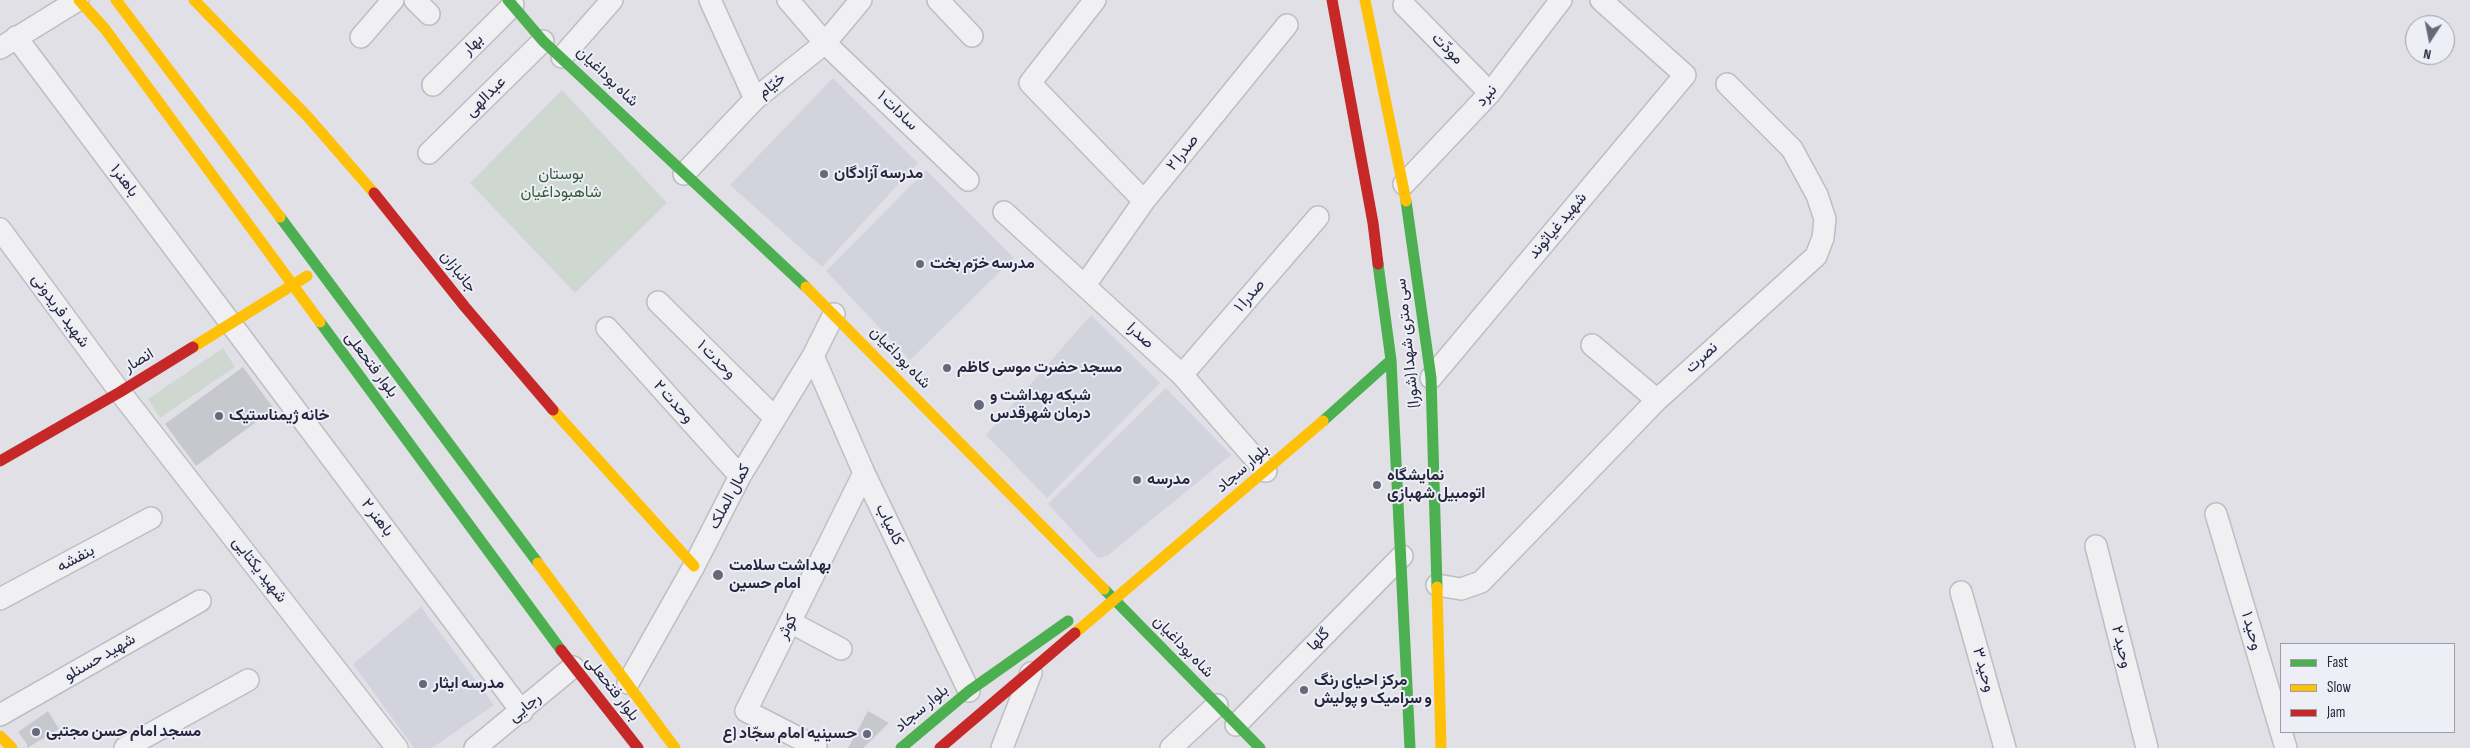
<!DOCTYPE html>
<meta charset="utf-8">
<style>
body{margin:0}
#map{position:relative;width:2470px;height:748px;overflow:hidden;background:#e0e0e6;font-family:"Sofia Sans Condensed",sans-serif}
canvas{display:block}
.legend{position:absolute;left:2280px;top:643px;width:175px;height:90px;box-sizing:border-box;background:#edeef6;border:1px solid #9d9ead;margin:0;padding:6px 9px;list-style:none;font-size:15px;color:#26273f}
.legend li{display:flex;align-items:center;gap:10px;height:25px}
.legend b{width:25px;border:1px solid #9d9ead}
.north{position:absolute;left:2405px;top:15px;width:50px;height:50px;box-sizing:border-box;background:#edeef6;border:1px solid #9d9ead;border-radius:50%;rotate:191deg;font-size:14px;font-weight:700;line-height:20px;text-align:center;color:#26273f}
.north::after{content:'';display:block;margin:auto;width:18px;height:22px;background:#676879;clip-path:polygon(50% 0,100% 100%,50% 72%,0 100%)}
</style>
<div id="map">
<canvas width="2470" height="748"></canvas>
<ul class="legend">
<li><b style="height:6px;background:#4caf50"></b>Fast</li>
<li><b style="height:6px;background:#ffc107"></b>Slow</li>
<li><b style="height:6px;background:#c62828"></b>Jam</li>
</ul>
<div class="north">N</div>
</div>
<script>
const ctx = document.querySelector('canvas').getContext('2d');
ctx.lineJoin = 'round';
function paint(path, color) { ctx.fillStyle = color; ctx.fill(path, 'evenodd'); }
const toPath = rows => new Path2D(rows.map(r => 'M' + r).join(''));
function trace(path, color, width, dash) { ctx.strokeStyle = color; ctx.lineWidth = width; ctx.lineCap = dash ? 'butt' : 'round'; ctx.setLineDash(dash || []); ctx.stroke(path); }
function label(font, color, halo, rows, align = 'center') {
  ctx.font = font + ' "Sofia Sans Condensed",Vazirmatn,sans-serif'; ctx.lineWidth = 4; ctx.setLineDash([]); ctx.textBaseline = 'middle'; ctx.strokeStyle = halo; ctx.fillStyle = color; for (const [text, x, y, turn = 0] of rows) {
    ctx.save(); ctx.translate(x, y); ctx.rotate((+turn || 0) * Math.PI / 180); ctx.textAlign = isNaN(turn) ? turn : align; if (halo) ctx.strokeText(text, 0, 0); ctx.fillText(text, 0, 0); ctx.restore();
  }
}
const built = toPath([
 [833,78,918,163,822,267,730,185],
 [926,170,1014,258,910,360,826,271],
 [1091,315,1160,383,1047,498,986,435],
 [1166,388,1231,455,1107,556,1098,558,1048,504],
 [421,607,494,705,432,748,414,748,353,664]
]);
const green = toPath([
 [562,90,667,203,575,293,470,183],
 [223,348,235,367,160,418,148,399]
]);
const building = toPath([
 [243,367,274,409,196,466,165,424],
 [48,711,59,729,27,748,27,744,18,732],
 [868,711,889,723,863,748,848,748]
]);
const street = toPath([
 [415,0,429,14],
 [710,0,755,99],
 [788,0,825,43,968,180],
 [938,0,972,36],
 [1095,0,1030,83,1144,201],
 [1404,5,1490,93],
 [16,37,522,712],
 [361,37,393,0],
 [0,48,78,0],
 [562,57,612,0],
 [433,85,513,5],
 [429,153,543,41],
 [684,174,755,99,825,43,861,0],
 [1404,184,1490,93,1561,0],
 [1004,212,1182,375,1266,471],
 [0,229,120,392,397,748],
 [1085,285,1144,201,1287,25],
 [658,302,774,417],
 [607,328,740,476],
 [1592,345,1657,400],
 [813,356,864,473,969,691],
 [1182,375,1318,217],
 [1431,378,1685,75,1601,0],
 [2216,514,2286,748],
 [2096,546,2147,748],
 [1437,585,1461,589,1481,582,1657,400,1816,256,1823,238,1825,219,1817,195,1792,149,1727,84],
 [1961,592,2005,748],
 [0,599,151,518],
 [790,622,841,649],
 [628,683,694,566,740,476,813,356,834,314],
 [0,715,200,601],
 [1236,725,1402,556],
 [816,747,746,711,864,473],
 [125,748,248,680],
 [475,748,573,667],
 [1002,748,1031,673],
 [1171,748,1217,705]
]);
const fast = toPath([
 [508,0,543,41,806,287],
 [1406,201,1431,378,1437,587],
 [280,217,538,563],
 [1378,264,1391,360,1410,748],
 [320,322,561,650],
 [1323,421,1391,360],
 [1104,589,1260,748],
 [901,748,969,691,1068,621]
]);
const slow = toPath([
 [79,0,105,29,320,322],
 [116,0,280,217],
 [194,0,308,117,374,193],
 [1365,0,1406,201],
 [806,287,1104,589],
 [193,347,307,276],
 [553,410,694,566],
 [538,563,675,748],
 [1437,587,1441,748],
 [1075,633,1323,421],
 [0,736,12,748]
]);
const jam = toPath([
 [1332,0,1373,223,1378,264],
 [374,193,465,307,553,410],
 [0,461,120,392,193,347],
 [561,650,638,748],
 [940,748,1075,633]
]);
const markers = [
 [824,174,5,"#676879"],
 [920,264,5,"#676879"],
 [947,368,5,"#676879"],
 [979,405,6,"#676879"],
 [219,416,5,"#676879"],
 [1137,480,5,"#676879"],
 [1377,485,5,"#676879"],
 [718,575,6,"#676879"],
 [423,684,5,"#676879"],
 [1304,690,5,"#676879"],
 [36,732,5,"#676879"],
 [867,734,5,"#676879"]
];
const streetNames = [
 ["بهار",473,45,-45],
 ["مودّت",1447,49,45],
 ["شاه بوداغیان",607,77,44],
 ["خیّام",772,86,-39],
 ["نبرد",1487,96,-49],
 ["عبدالهی",486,97,-45],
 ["سادات ۱",897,111,44],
 ["صدرا ۲",1183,153,-51],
 ["باهنر۱",124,181,53],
 ["شهید غیاثوند",1558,226,-50],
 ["جانبازان",458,272,52],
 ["صدرا ۱",1250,296,-49],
 ["شهید فریدونی",60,311,54],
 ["صدرا",1140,336,43],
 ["سی متری شهدا (شورا)",1408,343,-96],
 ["شاه بوداغیان",900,358,46],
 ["نصرت",1702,358,-42],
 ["وحدت ۱",716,360,45],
 ["انصار",139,361,-31],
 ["بلوار فتحعلی",371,365,53],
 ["وحدت ۲",673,402,48],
 ["بلوار سجاد",1243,469,-41],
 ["کمال الملک",730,497,-62],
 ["باهنر ۲",377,518,53],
 ["کامیاب",889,525,64],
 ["بنفشه",76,559,-28],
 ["شهید یکتایی",259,570,52],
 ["کوثر",788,627,-64],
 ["وحید ۱",2251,631,74],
 ["گلها",1319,640,-46],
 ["شاه بوداغیان",1183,647,46],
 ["وحید ۲",2121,647,76],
 ["شهید حسنلو",100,658,-30],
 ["وحید ۳",1983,670,74],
 ["بلوار فتحعلی",612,689,52],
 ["رجایی",525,708,-40],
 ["بلوار سجاد",922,709,-40]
];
const poiNames = [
 ["مدرسه آزادگان",834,174],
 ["مدرسه خرّم بخت",930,264],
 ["مسجد حضرت موسی کاظم",957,368],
 ["شبکه بهداشت و",990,396],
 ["درمان شهرقدس",990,414],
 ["خانه ژیمناستیک",229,416],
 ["نمایشگاه",1387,476],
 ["اتومبیل شهبازی",1387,494],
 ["مدرسه",1147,480],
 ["بهداشت سلامت",729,566],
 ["امام حسین",729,584],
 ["مرکز احیای رنگ",1314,681],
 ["و سرامیک و پولیش",1314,699],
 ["مدرسه ایثار",433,684],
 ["مسجد امام حسن مجتبی",46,732],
 ["حسینیه امام سجّاد (ع",857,734,"right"]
];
const parkNames = [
 ["بوستان",561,175],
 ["شاهبوداغیان",561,193]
];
paint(built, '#d3d3de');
paint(green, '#ced8d1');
paint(building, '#c7c7ce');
trace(street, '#bdbdc3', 24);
trace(street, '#f0f0f2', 21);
trace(fast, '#4caf50', 11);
trace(slow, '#ffc107', 11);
trace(jam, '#c62828', 11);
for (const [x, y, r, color] of markers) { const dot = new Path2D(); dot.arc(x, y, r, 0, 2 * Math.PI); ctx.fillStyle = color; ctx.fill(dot); trace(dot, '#edeef6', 2); }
label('16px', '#26273f', '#edeef6', streetNames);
label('bold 16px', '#26273f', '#edeef6', poiNames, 'left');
label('16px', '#335c3a', '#edeef6', parkNames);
</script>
